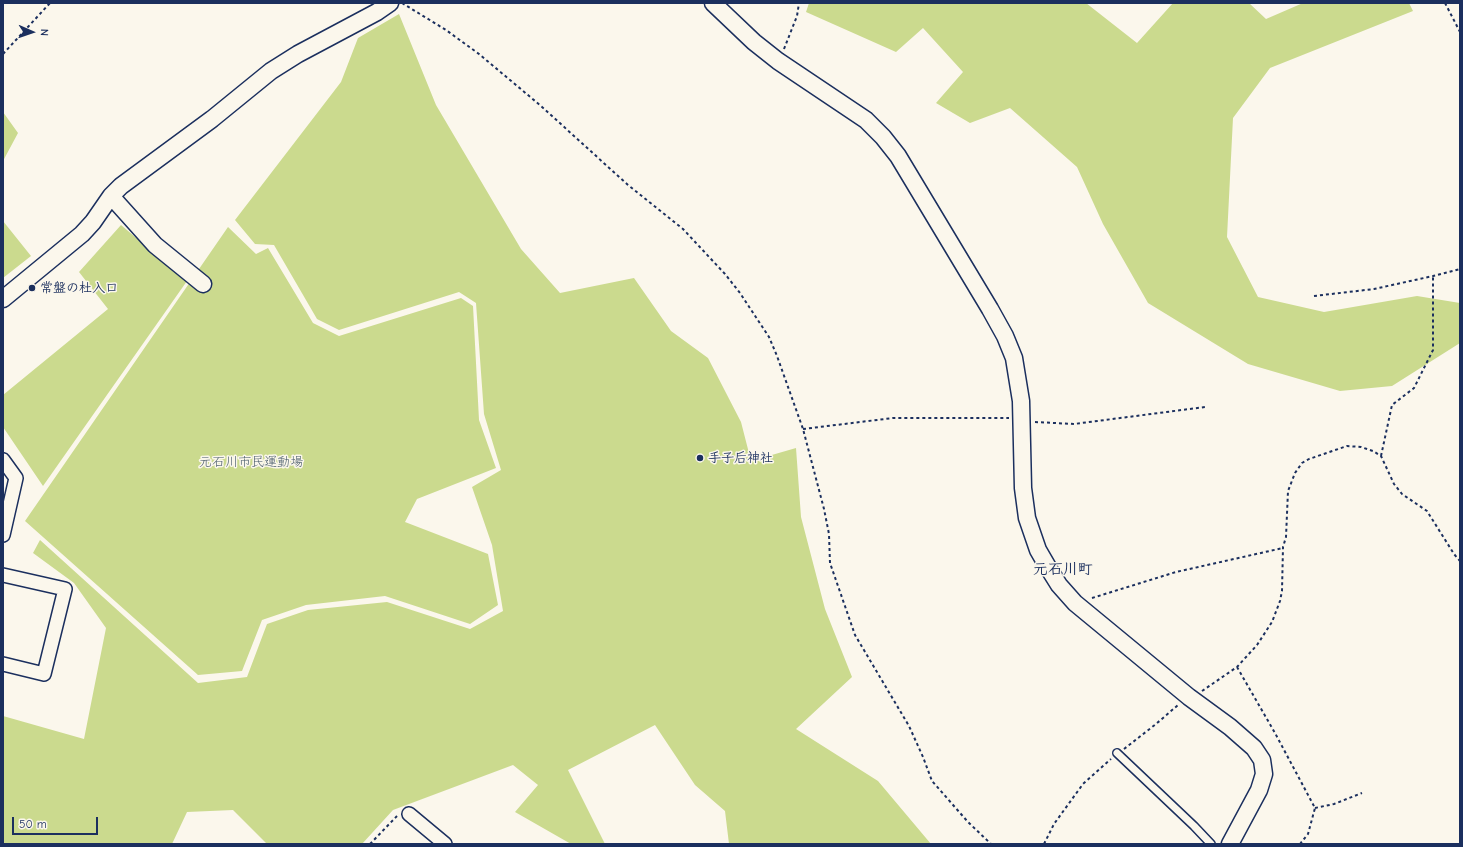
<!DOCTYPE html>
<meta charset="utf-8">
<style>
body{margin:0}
#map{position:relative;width:1463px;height:847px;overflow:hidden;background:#fbf7ec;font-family:"Comic Neue",sans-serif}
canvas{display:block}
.frame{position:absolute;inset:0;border:4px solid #1b2f5e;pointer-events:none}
.north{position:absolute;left:12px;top:12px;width:40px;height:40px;-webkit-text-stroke:3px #fbf7ec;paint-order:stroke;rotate:92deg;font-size:11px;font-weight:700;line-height:16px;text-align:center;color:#1b2f5e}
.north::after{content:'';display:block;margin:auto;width:14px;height:18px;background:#1b2f5e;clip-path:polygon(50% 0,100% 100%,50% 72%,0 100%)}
.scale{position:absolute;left:12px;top:817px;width:86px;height:18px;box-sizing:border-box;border:2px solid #1b2f5e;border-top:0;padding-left:5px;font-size:12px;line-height:14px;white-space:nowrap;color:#1b2f5e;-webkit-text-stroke:3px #fbf7ec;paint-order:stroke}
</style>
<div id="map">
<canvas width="1463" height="847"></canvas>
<div class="frame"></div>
<div class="north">N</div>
<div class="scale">50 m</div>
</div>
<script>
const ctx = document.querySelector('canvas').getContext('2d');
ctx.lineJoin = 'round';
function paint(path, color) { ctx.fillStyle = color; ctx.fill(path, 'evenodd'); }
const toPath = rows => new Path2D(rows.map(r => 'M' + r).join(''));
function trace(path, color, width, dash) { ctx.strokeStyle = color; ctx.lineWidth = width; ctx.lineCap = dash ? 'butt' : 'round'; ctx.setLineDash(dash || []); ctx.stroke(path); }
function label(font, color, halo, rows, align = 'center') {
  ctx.font = font + ' "Comic Neue","Klee One",sans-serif'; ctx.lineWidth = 3; ctx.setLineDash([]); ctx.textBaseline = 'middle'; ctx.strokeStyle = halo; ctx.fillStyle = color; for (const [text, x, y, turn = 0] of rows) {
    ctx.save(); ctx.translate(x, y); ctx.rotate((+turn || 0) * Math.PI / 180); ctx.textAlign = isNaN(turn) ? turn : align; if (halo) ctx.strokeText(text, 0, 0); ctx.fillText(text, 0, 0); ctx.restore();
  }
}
const green = toPath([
 [809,3,1086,3,1137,43,1173,3,1249,3,1266,19,1303,3,1409,3,1413,11,1270,68,1233,118,1227,237,1258,297,1324,312,1417,296,1460,303,1460,343,1392,386,1340,391,1248,364,1148,303,1103,224,1077,167,1010,108,970,123,936,103,963,72,923,28,896,52,806,12],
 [399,14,436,105,521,249,560,293,634,278,671,331,708,358,741,422,751,461,796,448,801,517,825,609,852,677,796,729,878,781,931,844,729,844,725,811,695,785,655,725,568,770,605,844,571,844,515,812,538,785,513,765,393,810,362,844,267,844,233,810,187,812,172,844,3,844,3,716,84,739,106,628,74,583,33,553,40,540,198,683,247,677,267,624,308,610,387,602,470,629,503,611,492,545,472,487,501,470,484,414,476,303,459,292,339,330,317,319,274,245,255,244,235,220,341,82,358,38],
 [3,112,18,133,3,161],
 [3,221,31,256,3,278],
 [121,225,187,281,43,486,3,427,3,395,108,309,79,272],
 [228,227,256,254,268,248,313,323,339,336,461,298,473,306,479,420,496,468,417,499,405,522,488,554,498,605,470,624,385,596,306,605,262,620,242,671,198,675,25,521]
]);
const path = toPath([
 [402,3,446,30,479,54,541,106,628,185,683,229,725,274,740,293,769,337,777,356,803,429,824,509,829,534,830,563,855,635,909,726,923,757,932,781,968,822,991,844],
 [1445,3,1460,32],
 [784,49,797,16,799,3],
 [3,54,50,3],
 [1314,296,1374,289,1433,276,1460,269],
 [1035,422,1074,424,1205,407],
 [803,429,893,418,1009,418],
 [1381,456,1392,405,1414,388,1433,350,1433,276],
 [1092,598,1176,572,1283,548],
 [1237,667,1275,733,1315,808,1308,834,1300,844],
 [1202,691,1237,667,1257,645,1272,622,1280,601,1282,591,1283,547,1286,537,1288,491,1295,473,1302,463,1309,459,1347,446,1361,447,1373,451,1381,456,1394,484,1402,494,1427,511,1454,554,1460,561],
 [1124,749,1156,724,1178,705],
 [1315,808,1334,804,1362,793],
 [370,844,397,816],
 [1044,844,1054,824,1083,784,1111,759]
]);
const service = toPath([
 [1117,753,1194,826,1211,844]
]);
const minor = toPath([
 [3,460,16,478,3,535],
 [3,575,65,589,44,674,3,664],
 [409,814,445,844]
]);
const tertiary = toPath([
 [713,3,754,42,778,61,866,120,883,137,898,156,990,309,1005,336,1014,358,1021,401,1023,488,1027,518,1038,550,1049,569,1059,585,1075,603,1189,697,1230,727,1254,748,1262,760,1264,774,1259,790,1230,844],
 [111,196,155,245,203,284],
 [3,299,82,234,93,222,111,196,121,186,212,119,271,71,298,54,377,12,390,3]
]);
const markers = [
 [32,288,4,"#1b2f5e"],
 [700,458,4,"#1b2f5e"]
];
const poiNames = [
 ["常盤の杜入口",40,288],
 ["手子后神社",708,458]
];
const parkNames = [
 ["元石川市民運動場",251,462]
];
const quarterNames = [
 ["元石川町",1063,570]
];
paint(green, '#cbda8e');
trace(service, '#1b2f5e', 10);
trace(minor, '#1b2f5e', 16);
trace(tertiary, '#1b2f5e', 19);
trace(path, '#1b2f5e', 2, [3, 3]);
trace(service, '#fbf7ec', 7);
trace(minor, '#fbf7ec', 13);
trace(tertiary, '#fbf7ec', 16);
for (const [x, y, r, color] of markers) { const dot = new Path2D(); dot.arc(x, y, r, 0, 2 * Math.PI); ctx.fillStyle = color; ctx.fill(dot); trace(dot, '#fbf7ec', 1.5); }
label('bold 13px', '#1b2f5e', '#fbf7ec', poiNames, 'left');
label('13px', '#475a6a', '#fbf7ec', parkNames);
label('bold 15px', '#1b2f5e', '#fbf7ec', quarterNames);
</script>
